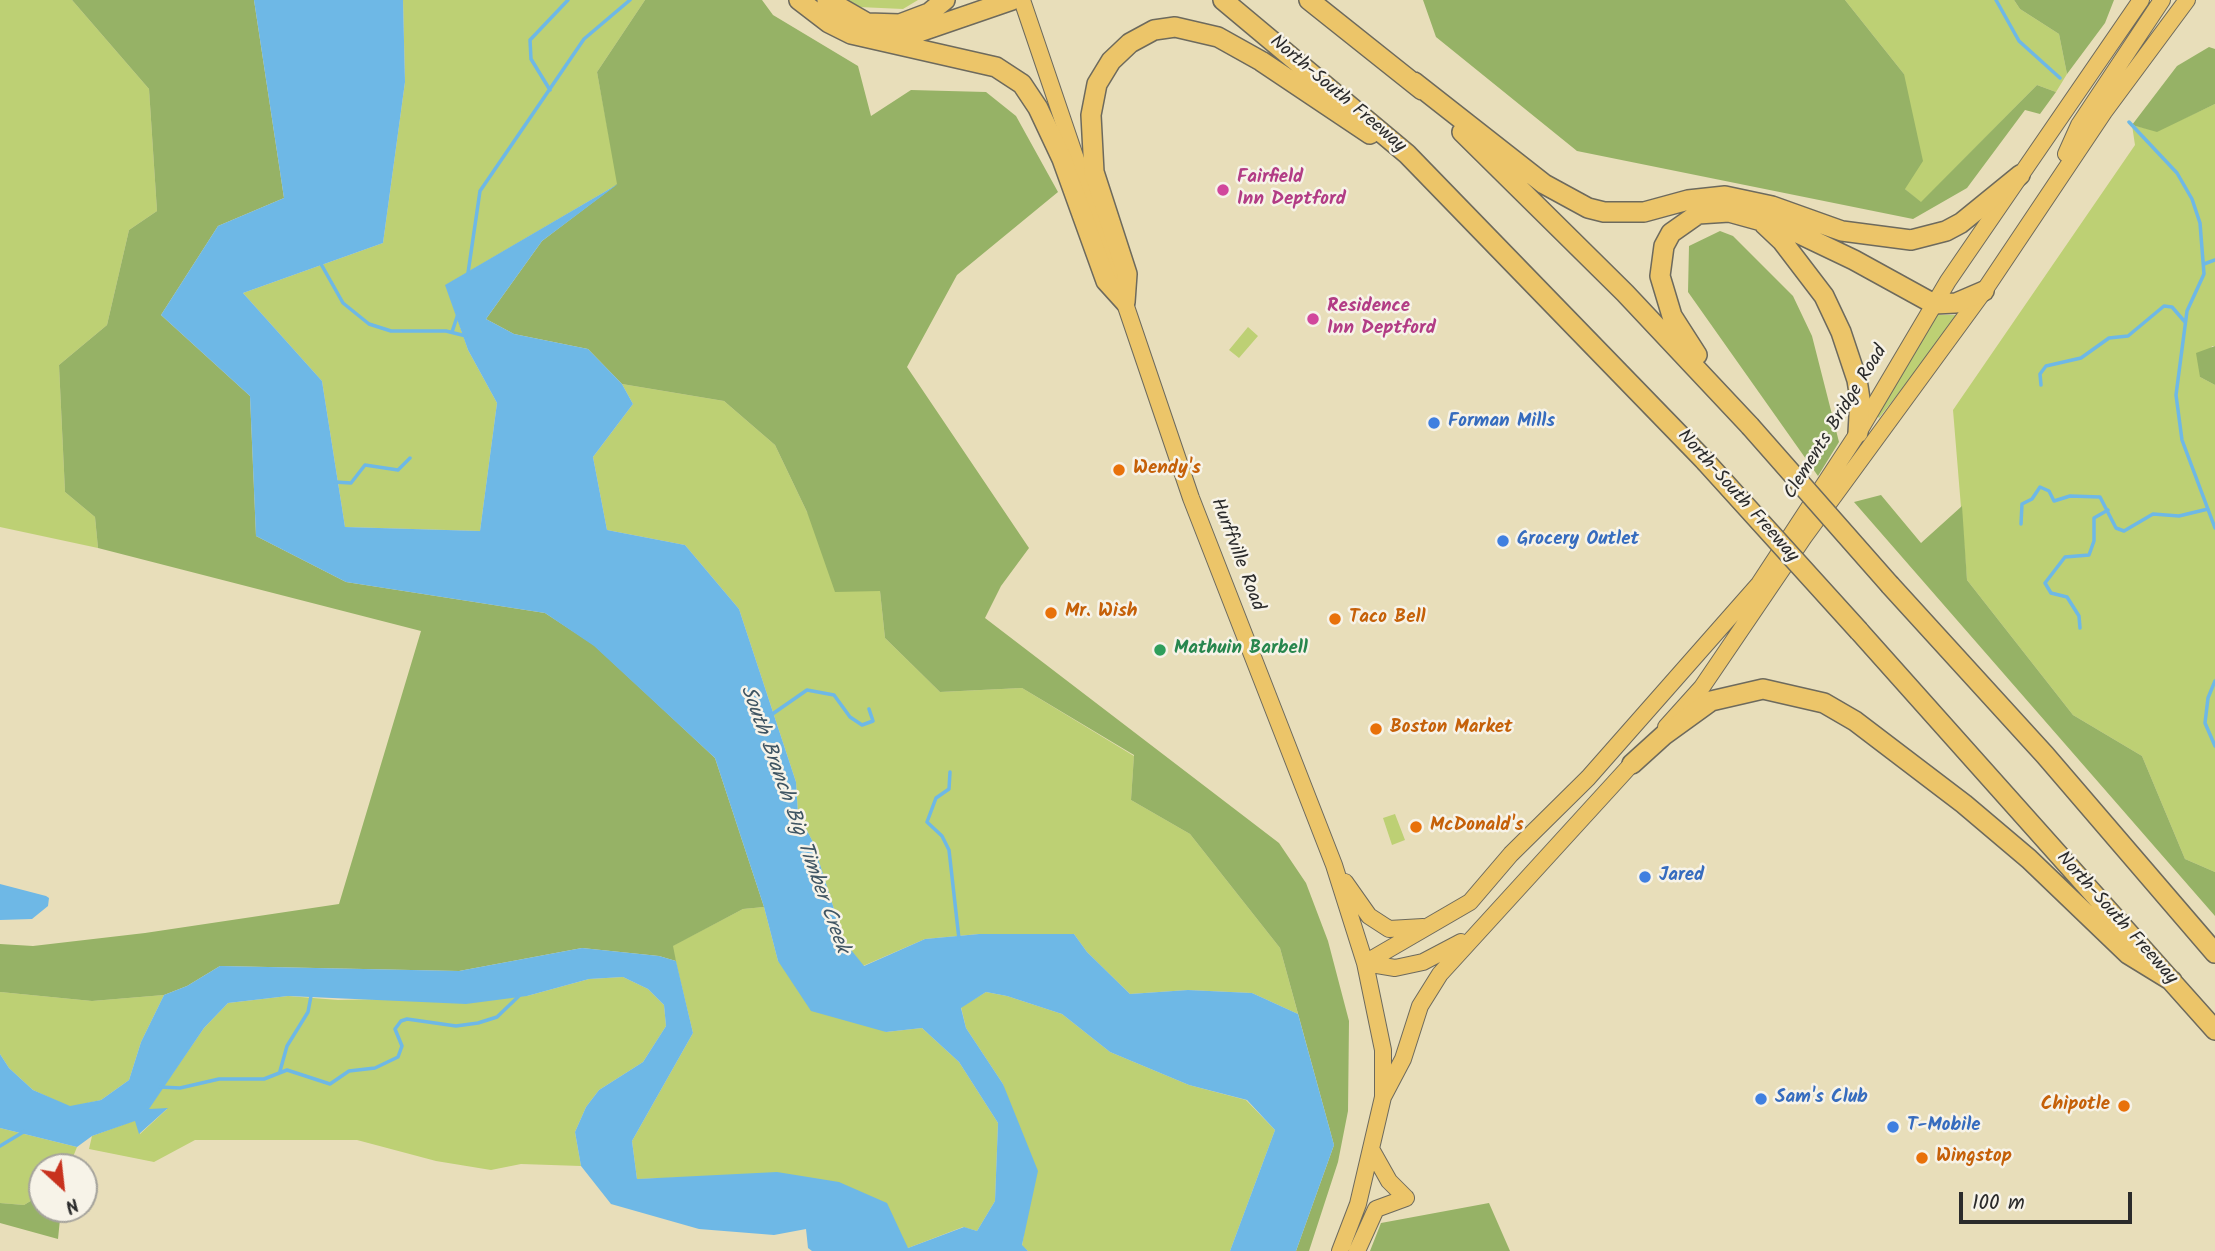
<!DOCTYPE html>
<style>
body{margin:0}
#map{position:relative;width:2215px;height:1251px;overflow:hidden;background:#e8deba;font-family:Kalam,sans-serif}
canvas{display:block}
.north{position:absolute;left:28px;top:1153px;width:70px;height:70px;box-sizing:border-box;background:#f7f3e8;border:2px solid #a5a39c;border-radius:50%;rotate:153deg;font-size:19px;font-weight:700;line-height:28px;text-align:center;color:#2b2b2b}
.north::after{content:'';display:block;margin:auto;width:24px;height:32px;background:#c8321e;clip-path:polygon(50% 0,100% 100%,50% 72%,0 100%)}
.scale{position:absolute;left:1959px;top:1192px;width:173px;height:32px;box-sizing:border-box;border:4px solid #2b2b2b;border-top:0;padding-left:9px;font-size:21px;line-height:24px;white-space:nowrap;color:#2b2b2b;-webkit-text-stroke:5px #f7f3e8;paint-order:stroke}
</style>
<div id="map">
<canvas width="2215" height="1251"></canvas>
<div class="north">N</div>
<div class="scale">100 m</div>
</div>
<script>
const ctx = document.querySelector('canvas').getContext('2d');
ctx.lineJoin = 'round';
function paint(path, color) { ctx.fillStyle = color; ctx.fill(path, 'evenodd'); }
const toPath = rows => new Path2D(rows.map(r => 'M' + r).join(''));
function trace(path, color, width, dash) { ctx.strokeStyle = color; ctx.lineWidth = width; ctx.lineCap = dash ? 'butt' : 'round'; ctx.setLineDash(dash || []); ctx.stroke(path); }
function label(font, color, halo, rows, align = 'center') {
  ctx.font = font + ' Kalam,sans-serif'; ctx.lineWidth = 5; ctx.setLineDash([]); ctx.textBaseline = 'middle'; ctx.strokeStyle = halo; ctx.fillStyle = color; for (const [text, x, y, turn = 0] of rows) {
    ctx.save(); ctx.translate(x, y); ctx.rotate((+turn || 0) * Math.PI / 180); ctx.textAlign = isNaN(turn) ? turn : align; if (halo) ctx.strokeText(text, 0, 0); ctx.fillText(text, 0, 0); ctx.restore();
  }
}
const green = toPath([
 [0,0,72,0,149,89,157,211,129,230,107,325,59,365,65,492,95,517,98,548,0,527],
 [403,0,645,0,597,72,618,184,446,285,468,350,497,403,480,531,345,527,322,381,243,293,383,243,405,82],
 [848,0,918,0,903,9,859,7],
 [1845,0,2014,0,2020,9,2059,34,2067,74,2056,92,2037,85,1921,203,1905,189,1904,74],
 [2215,104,2215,346,2212,346,2200,377,2215,385,2215,872,2185,859,2142,756,2073,715,1967,580,1953,410,2135,145,2132,125,2157,131],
 [1937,315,1960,315,1879,418,1877,416],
 [1248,327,1258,336,1239,358,1229,350],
 [622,384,724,401,775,445,807,512,880,591,885,638,940,692,1022,688,1134,756,1131,800,1190,834,1280,948,1298,1014,1252,993,1188,990,1130,994,1087,952,1074,934,979,934,925,939,863,966,844,941,813,842,798,814,796,782,739,609,685,545,607,530,593,457,633,404],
 [1395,814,1405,840,1392,845,1383,818],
 [764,907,778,961,886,1032,922,1028,959,1062,998,1123,995,1201,977,1231,963,1227,908,1248,756,1175,637,1179,632,1141,693,1033,672,946,743,909],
 [623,977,648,989,664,1005,666,1026,643,1062,599,1090,586,1107,575,1132,581,1166,521,1164,491,1170,436,1161,357,1140,195,1140,154,1162,89,1149,92,1136,136,1120,140,1134,167,1109,148,1109,204,1028,228,1003,288,996,338,1000,527,996,589,979],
 [0,992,92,1001,164,995,141,1042,129,1080,101,1100,70,1107,33,1090,9,1068,0,1054],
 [986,992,1007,996,1062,1014,1110,1052,1189,1085,1246,1100,1275,1130,1230,1251,1028,1251,1022,1246,1026,1220,1003,1084,966,1028,961,1007],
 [0,1128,77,1147,69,1167,42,1167,42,1194,24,1205,0,1203]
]);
const forest = toPath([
 [72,0,254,0,284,198,218,226,161,315,250,396,256,536,346,582,545,613,594,645,715,758,764,907,743,909,673,946,676,961,659,956,582,948,459,971,220,966,187,986,164,995,92,1001,0,992,0,944,33,946,145,933,339,904,421,631,98,548,95,517,65,492,59,365,107,325,129,230,157,211,149,89],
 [645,0,762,0,773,15,858,66,871,116,911,90,986,92,1016,116,1058,192,957,275,907,367,1029,548,1001,586,985,618,1279,843,1306,883,1328,941,1349,1021,1348,1111,1338,1162,1309,1251,1296,1251,1334,1145,1280,948,1190,834,1131,800,1134,755,1022,688,940,692,885,638,880,591,835,592,807,512,775,445,724,401,622,384,588,349,514,334,486,319,542,241,617,184,597,72],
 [1423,0,1845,0,1904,74,1923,161,1905,189,1921,202,2037,85,2056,92,2040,114,2025,110,1967,188,1913,219,1577,151,1436,37],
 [2014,0,2114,0,2105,23,2067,74,2059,34,2020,9],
 [2209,47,2215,49,2215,104,2157,132,2132,125,2177,66],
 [1720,231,1733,236,1793,296,1812,336,1839,442,1818,476,1688,292,1689,246],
 [2215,346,2215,385,2200,377,2196,353],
 [1881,495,1921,543,1962,506,1967,580,2073,715,2142,756,2185,859,2215,872,2215,916,1854,502],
 [42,1194,42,1209,61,1209,58,1239,0,1223,0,1203,24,1205],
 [1489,1203,1510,1251,1370,1251,1381,1223]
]);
const water = toPath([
 [254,0,403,0,405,82,383,243,243,293,322,381,345,527,480,531,497,403,468,350,445,285,618,184,542,241,486,319,514,334,588,349,622,384,633,404,593,457,607,530,685,545,739,609,796,782,798,814,813,842,844,941,864,966,925,939,979,934,1074,934,1087,952,1130,994,1188,990,1252,993,1298,1014,1334,1145,1296,1251,1230,1251,1275,1130,1247,1100,1189,1085,1110,1052,1062,1014,1007,996,986,992,961,1008,966,1028,1003,1084,1038,1171,1022,1245,1028,1251,812,1251,808,1248,806,1229,774,1235,699,1229,611,1204,581,1166,575,1132,586,1107,599,1090,643,1062,666,1026,664,1005,648,989,623,977,589,979,527,996,466,1004,288,996,228,1003,204,1028,149,1109,168,1108,139,1134,135,1121,92,1136,77,1147,0,1128,0,1054,9,1068,33,1090,70,1106,101,1100,129,1080,141,1042,164,995,187,986,220,966,459,971,582,948,659,956,676,961,693,1033,632,1141,637,1179,777,1172,839,1182,887,1203,908,1248,964,1227,977,1231,995,1201,998,1123,959,1062,922,1028,886,1032,811,1011,778,961,764,907,715,758,594,646,545,613,346,582,256,536,250,396,161,315,218,226,284,198],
 [0,884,46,896,49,898,48,906,32,919,0,920]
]);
const stream = toPath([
 [1996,0,2019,41,2060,78],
 [550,90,531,59,530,40,568,0],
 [2129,122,2177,173,2192,199,2200,223,2204,274,2187,311,2176,395,2182,440,2215,528],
 [321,264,343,303,369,324,391,331,446,331,466,336],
 [2204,264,2215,260],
 [468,273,480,191,584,39,630,0],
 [452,332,458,314],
 [2041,385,2040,374,2046,366,2081,358,2109,338,2128,336,2164,306,2172,307,2185,322],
 [335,482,351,483,365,465,398,470,410,458],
 [2021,524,2022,504,2032,499,2040,487,2049,491,2054,501,2070,496,2100,497,2116,528,2124,531,2153,514,2179,516,2208,509],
 [2080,628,2079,616,2067,597,2051,593,2045,583,2065,557,2089,555,2094,541,2094,518,2108,510],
 [2215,681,2208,698,2205,723,2215,746],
 [771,715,807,690,834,695,850,717,862,725,873,721,869,709],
 [950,772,949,789,936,798,927,822,942,836,949,850,959,939],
 [280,1071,287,1046,308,1012,311,996],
 [160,1087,180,1088,219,1079,264,1079,287,1070,330,1084,349,1071,375,1068,398,1057,402,1046,395,1029,401,1021,407,1019,456,1026,478,1023,497,1017,521,994],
 [0,1146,25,1131]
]);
const major = toPath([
 [1022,0,1191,498,1334,865,1365,963,1383,1050,1383,1097,1358,1204,1340,1251],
 [2066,154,2079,125,2162,0],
 [1666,727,1702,687,1804,537,1984,291,2104,112,2187,0],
 [1345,882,1369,916,1389,929,1423,927],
 [1365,963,1470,902,1511,854,1588,778,1759,584,1858,433,1948,281,2141,0],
 [1365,963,1395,968,1423,962,1461,942],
 [1383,1097,1403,1059,1420,1006,1440,974,1639,756],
 [1371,1149,1389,1181,1406,1198],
 [1357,1251,1376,1209,1406,1198]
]);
const highway = toPath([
 [799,0,829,23,851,34,996,67,1022,84,1038,108,1062,159,1106,281,1125,302],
 [827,0,867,23,900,24,929,13,945,0],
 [1223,0,1407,154,1705,461],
 [1309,0,1422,90],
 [882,41,916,33,1012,0],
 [1414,82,1544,184,1588,208,1604,212,1644,212,1688,200,1725,196,1772,206,1842,231,1911,240,1946,231,1961,223,2020,175],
 [1462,132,1625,293,1750,426],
 [1764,224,1782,241,1824,296,1841,332,1857,380,1860,399,1858,433],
 [1125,302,1127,274,1094,172,1091,115,1097,84,1111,61,1130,43,1154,30,1175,27,1218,37,1261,61,1370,134],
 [1697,355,1672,316,1660,276,1664,246,1671,233,1698,214,1729,212,1787,228,1854,260,1934,304,1956,303,1984,291],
 [1890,585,2045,755,2215,953],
 [1859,631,2215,1030],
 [1632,764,1664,735,1711,701,1763,689,1824,703,1855,721,1964,804,2029,859,2128,954,2172,981]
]);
const highwayBridge = toPath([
 [1750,426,1890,585],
 [1705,461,1859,631]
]);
const markers = [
 [1223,190,7,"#d1479c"],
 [1313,319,7,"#d1479c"],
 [1434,423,7,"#3f7fe0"],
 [1119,470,7,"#e8710a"],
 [1503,541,7,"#3f7fe0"],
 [1051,613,7,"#e8710a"],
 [1335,619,7,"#e8710a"],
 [1160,650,7,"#2e9e5b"],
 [1376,729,7,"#e8710a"],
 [1416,827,7,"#e8710a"],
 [1645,877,7,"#3f7fe0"],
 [1761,1099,7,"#3f7fe0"],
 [2124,1106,7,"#e8710a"],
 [1893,1127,7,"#3f7fe0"],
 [1922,1158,7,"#e8710a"]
];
const streetNames = [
 ["North-South Freeway",1337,95,40],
 ["Clements Bridge Road",1837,423,-58],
 ["North-South Freeway",1737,497,48],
 ["Hurffville Road",1236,555,69],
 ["North-South Freeway",2116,919,48]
];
const hotelNames = [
 ["Fairfield",1237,179],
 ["Inn Deptford",1237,201],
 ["Residence",1327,308],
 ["Inn Deptford",1327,330]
];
const shopNames = [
 ["Forman Mills",1448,423],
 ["Grocery Outlet",1517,541],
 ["Jared",1659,877],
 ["Sam's Club",1775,1099],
 ["T-Mobile",1907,1127]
];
const foodNames = [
 ["Wendy's",1133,470],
 ["Mr. Wish",1065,613],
 ["Taco Bell",1349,619],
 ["Boston Market",1390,729],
 ["McDonald's",1430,827],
 ["Chipotle",2110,1106,"right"],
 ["Wingstop",1936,1158]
];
const leisureNames = [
 ["Mathuin Barbell",1174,650]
];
const waterNames = [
 ["South Branch Big Timber Creek",793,820,70]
];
paint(green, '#bdd074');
paint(forest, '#96b266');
paint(water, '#6eb8e6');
trace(stream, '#6eb8e6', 3.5);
trace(major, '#6d6a5d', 18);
trace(highway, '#6d6a5d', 22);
trace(major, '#ecc569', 16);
trace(highway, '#ecc569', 19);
trace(highwayBridge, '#6d6a5d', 22, []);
trace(highwayBridge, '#ecc569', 19);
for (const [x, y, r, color] of markers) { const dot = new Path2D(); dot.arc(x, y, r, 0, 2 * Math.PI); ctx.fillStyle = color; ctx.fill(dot); trace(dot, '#f7f3e8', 2.5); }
label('19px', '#2b2b2b', '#f7f3e8', streetNames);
label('bold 19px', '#b23c85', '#f7f3e8', hotelNames, 'left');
label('bold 19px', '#366cbe', '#f7f3e8', shopNames, 'left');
label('bold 19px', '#c56008', '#f7f3e8', foodNames, 'left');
label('bold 19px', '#27864d', '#f7f3e8', leisureNames, 'left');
label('italic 21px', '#3f5563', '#f7f3e8', waterNames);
</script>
